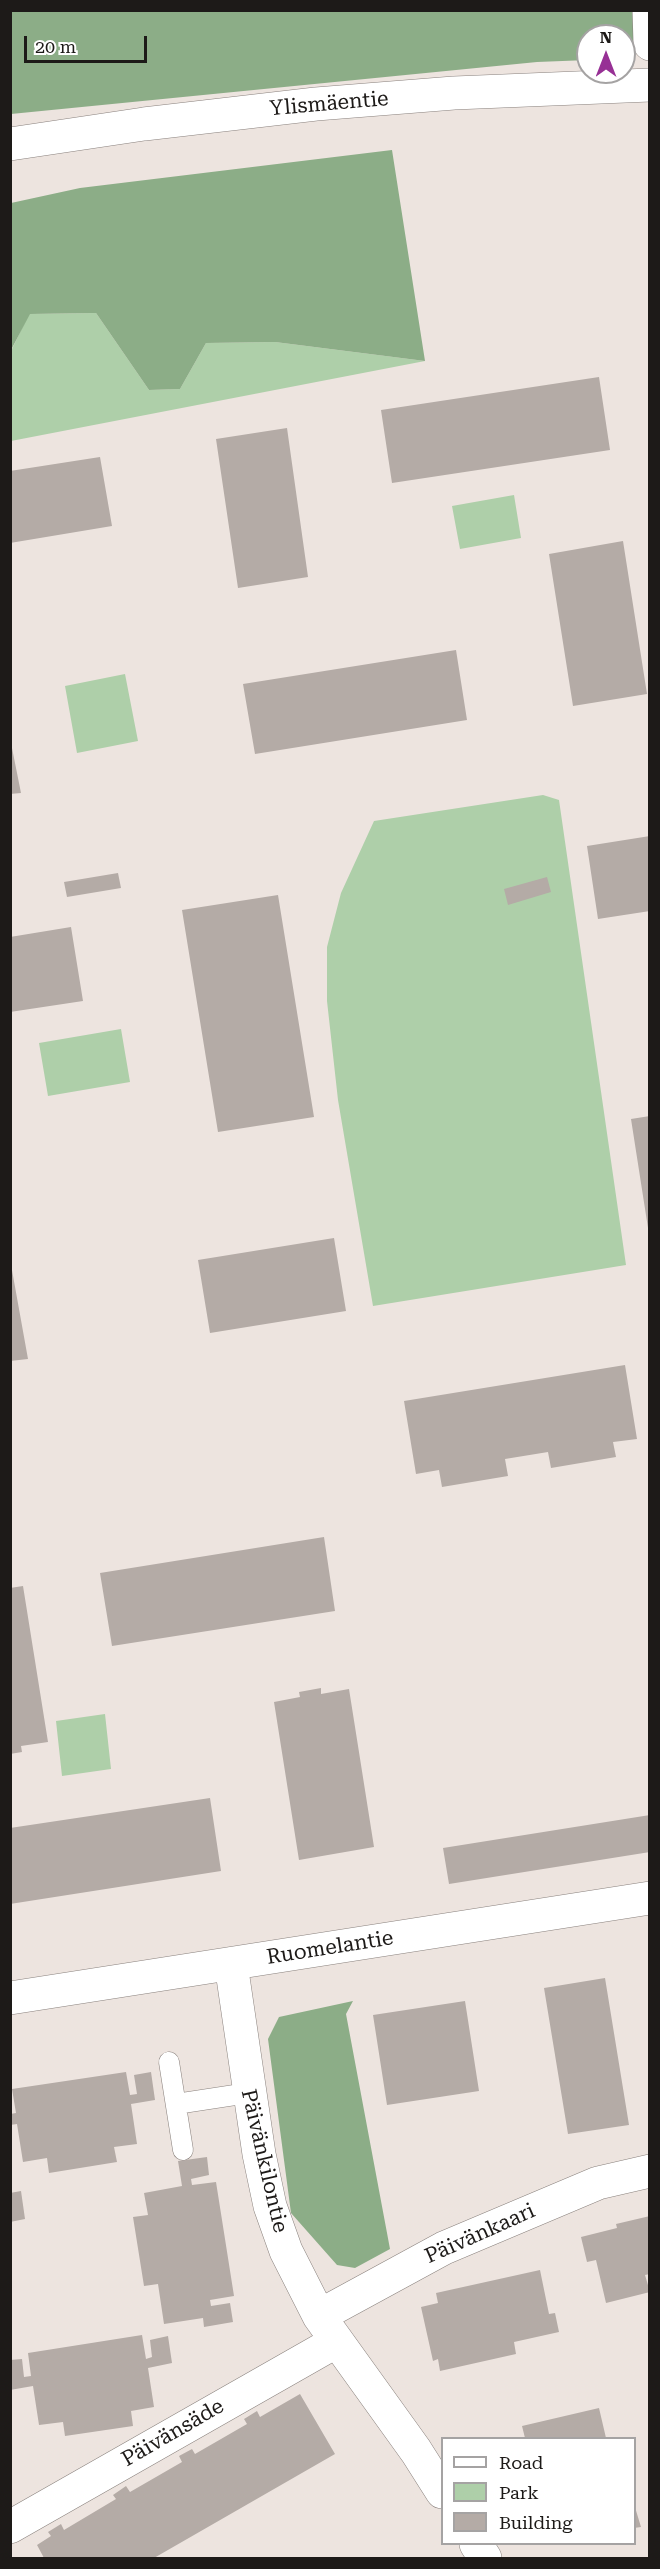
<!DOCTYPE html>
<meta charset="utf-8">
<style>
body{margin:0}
#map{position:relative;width:660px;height:2569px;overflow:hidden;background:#ede4df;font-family:"Roboto Serif",serif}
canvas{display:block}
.frame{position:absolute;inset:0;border:12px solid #1d1a18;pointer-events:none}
.legend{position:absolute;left:441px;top:2437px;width:195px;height:108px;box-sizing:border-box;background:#fff;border:2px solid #a5a3a3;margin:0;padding:8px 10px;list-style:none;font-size:18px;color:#1d1a18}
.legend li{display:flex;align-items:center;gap:12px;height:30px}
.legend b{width:30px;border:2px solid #a5a3a3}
.north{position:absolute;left:576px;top:24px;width:60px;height:60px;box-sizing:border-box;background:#fff;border:2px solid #a5a3a3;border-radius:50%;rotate:0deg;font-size:16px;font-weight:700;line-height:24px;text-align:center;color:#1d1a18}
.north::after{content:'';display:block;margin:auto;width:21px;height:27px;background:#973095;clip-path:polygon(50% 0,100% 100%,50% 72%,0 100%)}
.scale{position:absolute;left:24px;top:36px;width:123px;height:27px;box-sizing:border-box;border:3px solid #1d1a18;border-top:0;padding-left:8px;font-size:18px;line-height:21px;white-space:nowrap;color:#1d1a18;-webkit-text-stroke:4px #fff;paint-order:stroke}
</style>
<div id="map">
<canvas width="660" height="2569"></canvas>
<div class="frame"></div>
<ul class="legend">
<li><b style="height:8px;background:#fff"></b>Road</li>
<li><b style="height:16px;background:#aecfa9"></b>Park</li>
<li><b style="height:16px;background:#b4aba6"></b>Building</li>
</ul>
<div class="north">N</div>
<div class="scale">20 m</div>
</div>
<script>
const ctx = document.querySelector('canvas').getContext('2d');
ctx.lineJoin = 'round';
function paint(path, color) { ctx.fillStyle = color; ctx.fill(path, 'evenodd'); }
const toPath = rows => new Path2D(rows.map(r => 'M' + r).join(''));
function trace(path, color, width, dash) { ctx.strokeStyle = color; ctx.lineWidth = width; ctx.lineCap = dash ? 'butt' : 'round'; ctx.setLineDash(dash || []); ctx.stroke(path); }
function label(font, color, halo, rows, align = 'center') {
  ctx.font = font + ' "Roboto Serif",serif'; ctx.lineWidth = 4.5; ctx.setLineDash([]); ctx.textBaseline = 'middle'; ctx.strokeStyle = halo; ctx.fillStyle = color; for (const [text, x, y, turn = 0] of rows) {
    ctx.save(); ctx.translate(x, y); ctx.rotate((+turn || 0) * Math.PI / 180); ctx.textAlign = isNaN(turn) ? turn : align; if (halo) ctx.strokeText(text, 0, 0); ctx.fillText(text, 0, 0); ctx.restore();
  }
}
const green = toPath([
 [96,313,149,390,180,389,206,343,275,342,425,361,11,441,11,351,29,314],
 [514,495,521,538,460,549,452,506],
 [125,674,138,741,77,753,65,686],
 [543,795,559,800,626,1265,373,1306,338,1100,327,1001,327,947,341,893,374,821],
 [121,1029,130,1082,48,1096,39,1043],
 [105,1714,111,1769,62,1776,56,1721]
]);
const forest = toPath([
 [11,11,640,11,635,44,624,55,624,36,588,36,588,60,537,62,11,114],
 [392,150,425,361,275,342,206,343,180,389,149,390,96,313,30,314,11,350,11,375,11,203,80,188],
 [353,2001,346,2014,390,2249,355,2268,337,2265,291,2213,268,2039,279,2017]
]);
const building = toPath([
 [599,377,610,450,392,483,381,410],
 [287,428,308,577,238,588,216,439],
 [100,457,112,526,10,543,10,471],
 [623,541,647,694,573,706,549,554],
 [456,650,467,720,255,754,243,684],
 [10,738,21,793,10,794],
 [650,836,650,911,598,919,587,846],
 [118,873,121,888,67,897,64,882],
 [547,877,551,892,508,905,504,889],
 [278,895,314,1117,218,1132,182,910],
 [71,927,83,1001,10,1012,10,937],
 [650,1116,650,1228,648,1228,631,1119],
 [334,1238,346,1311,210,1333,198,1260],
 [10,1259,28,1359,10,1361],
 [625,1365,637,1439,613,1442,616,1457,551,1468,548,1452,505,1459,508,1476,442,1487,439,1470,416,1474,404,1401],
 [324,1537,335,1611,112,1646,100,1573],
 [23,1586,48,1742,21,1746,22,1752,10,1754,10,1588],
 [321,1688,321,1694,349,1689,374,1847,299,1860,274,1702,300,1697,299,1692],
 [210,1798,221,1871,10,1904,10,1828],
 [650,1815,650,1852,449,1884,443,1848],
 [605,1978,629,2125,568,2134,544,1988],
 [465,2001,479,2091,387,2105,373,2015],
 [126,2072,130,2095,137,2094,134,2075,151,2072,155,2100,131,2104,137,2144,114,2147,117,2162,49,2173,47,2158,23,2162,17,2124,10,2125,10,2114,16,2113,12,2089],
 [207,2157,209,2175,191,2179,192,2185,216,2182,234,2296,210,2300,211,2306,230,2303,233,2322,204,2327,203,2318,164,2324,158,2284,144,2286,133,2217,148,2215,144,2193,182,2186,178,2161],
 [21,2191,25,2219,10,2222,10,2193],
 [650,2216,650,2274,645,2275,650,2292,606,2303,596,2260,587,2262,581,2237,617,2228,616,2224],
 [540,2270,549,2314,555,2313,559,2332,514,2342,516,2354,440,2371,438,2359,433,2361,421,2307,438,2303,436,2293],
 [142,2335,146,2359,152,2357,150,2340,168,2336,172,2363,148,2368,154,2407,131,2411,133,2426,65,2436,63,2422,39,2425,33,2386,10,2390,10,2360,22,2359,24,2377,31,2376,28,2353],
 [300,2394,335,2454,154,2558,44,2558,37,2545,51,2536,48,2532,61,2524,64,2530,116,2499,113,2495,126,2486,130,2492,182,2462,179,2456,192,2449,195,2454,247,2424,244,2419,257,2411,260,2417],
 [599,2408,606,2438,525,2438,522,2426],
 [634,2504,641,2527,634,2528]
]);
const service = toPath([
 [169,2062,183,2150],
 [176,2104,248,2093]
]);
const minor = toPath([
 [649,10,650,44],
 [231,1964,259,2154,270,2206,286,2251,319,2316,416,2451,442,2492],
 [319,2316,444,2248,598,2183,650,2171],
 [10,2527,337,2341],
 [476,2544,485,2558]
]);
const tertiary = toPath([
 [10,1998,650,1898]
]);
const secondary = toPath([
 [10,144,144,124,316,104,454,93,650,85]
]);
const streetNames = [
 ["Ylismäentie",329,104,-5],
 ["Ruomelantie",330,1948,-9],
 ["Päivänkilontie",264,2161,77],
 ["Päivänkaari",480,2234,-24],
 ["Päivänsäde",173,2433,-30]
];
paint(green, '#aecfa9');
paint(forest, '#8cad87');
paint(building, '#b4aba6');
trace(service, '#89817d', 21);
trace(minor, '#89817d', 34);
trace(tertiary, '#89817d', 34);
trace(secondary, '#89817d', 34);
trace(service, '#fff', 20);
trace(minor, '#fff', 33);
trace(tertiary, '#fff', 33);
trace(secondary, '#fff', 33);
label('21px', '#1d1a18', '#fff', streetNames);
</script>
